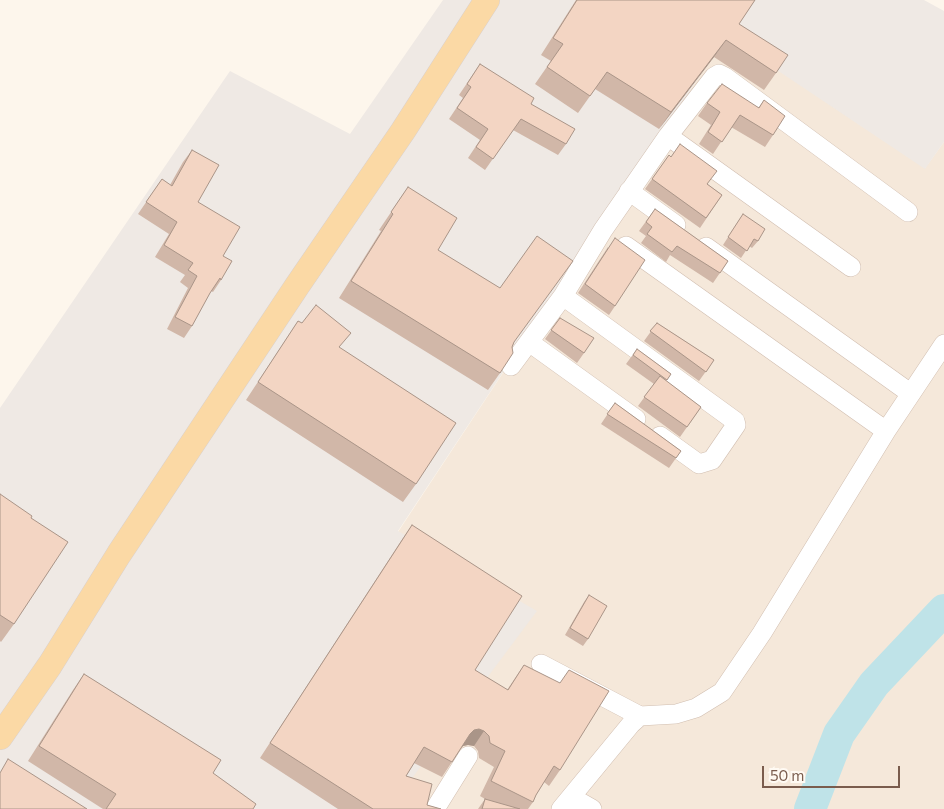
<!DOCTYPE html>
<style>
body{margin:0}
#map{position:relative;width:944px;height:809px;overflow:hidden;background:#fdf6ec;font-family:Commissioner,sans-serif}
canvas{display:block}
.scale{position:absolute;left:762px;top:766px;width:138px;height:22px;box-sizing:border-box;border:2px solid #7a5c4d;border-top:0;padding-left:6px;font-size:15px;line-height:18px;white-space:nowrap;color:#7a5c4d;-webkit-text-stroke:4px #fffaf3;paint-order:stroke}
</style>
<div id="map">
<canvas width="944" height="809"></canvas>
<div class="scale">50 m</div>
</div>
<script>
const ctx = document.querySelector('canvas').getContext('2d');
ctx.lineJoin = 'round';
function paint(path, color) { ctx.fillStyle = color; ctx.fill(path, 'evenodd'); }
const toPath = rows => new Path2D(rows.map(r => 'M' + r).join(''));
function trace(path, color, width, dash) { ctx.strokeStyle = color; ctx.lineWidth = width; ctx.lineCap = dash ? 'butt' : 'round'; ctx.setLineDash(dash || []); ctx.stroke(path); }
const residential = toPath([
 [726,35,925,168,944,142,944,809,389,809,398,532]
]);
const industrial = toPath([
 [443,0,924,0,944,11,944,142,925,169,726,36,398,531,537,611,389,809,0,809,0,408,230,71,350,134]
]);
const river = toPath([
 [810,809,839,734,874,684,944,610]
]);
const minor = toPath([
 [668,136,851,267],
 [629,191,676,225],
 [626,246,886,431],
 [706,247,910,393],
 [563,296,735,421,736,425,712,460,699,464,660,436],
 [529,342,636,419],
 [511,366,563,296,603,230,668,136,714,77,719,74,725,77,908,212],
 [541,664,640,716],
 [571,797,592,809],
 [435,809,468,756],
 [561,809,631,724,640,716,676,714,696,708,722,692,762,633,886,431,944,344]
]);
const major = toPath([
 [0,737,50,665,119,554,297,286,403,131,487,0]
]);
const wall = toPath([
 [576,0,755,0,739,24,776,73,764,90,714,57,659,129,595,89,578,113,535,84,551,61,541,55],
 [480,64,531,104,566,144,558,155,513,130,485,170,468,158,480,140,449,119,463,98,459,95],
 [764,100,773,135,765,147,731,127,713,154,699,144,711,125,698,116,707,103,759,107],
 [192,150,198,202,223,256,221,280,213,292,211,291,192,326,184,338,167,329,188,288,180,282,185,275,155,257,169,234,138,214,162,179,170,185,183,162],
 [669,155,722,195,700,228,645,189],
 [408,187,438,250,514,343,500,373,488,390,339,298,381,231,379,230],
 [655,209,728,261,713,283,670,255,666,262,641,243,646,236,639,231],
 [743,214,758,241,752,248,749,246,741,258,723,245],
 [608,247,615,306,609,315,578,293],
 [560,318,584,353,577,363,545,339],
 [298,321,340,348,416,484,403,502,246,400],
 [657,323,714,360,699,381,644,341],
 [637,349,671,374,666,381,701,407,680,437,638,406,654,384,626,364],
 [615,403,681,451,669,468,601,424],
 [0,494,31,518,14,624,1,642,0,641],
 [412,525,475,670,507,690,524,665,560,770,549,786,544,782,536,795,533,802,528,809,478,809,485,799,480,796,494,767,479,758,478,751,474,746,468,745,463,746,461,748,442,777,414,763,406,776,427,805,441,809,338,809,260,758,401,541],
 [589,595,588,639,583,646,565,635,584,602],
 [84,674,213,773,253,809,103,809,28,761,73,690]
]);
const shadedWall = toPath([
 [726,40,714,57,659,129,671,112],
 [479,729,484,731,474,746,468,745,463,746,459,750,470,734,474,730]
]);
const building = toPath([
 [577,0,755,0,739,24,788,55,776,73,726,40,671,112,607,72,590,96,547,67,563,44,553,38,577,0],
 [480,64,534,98,531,104,575,129,566,144,521,119,493,159,476,147,488,129,457,108,471,87,467,84,480,64],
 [722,84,759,108,764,100,785,116,773,135,740,115,722,142,708,132,720,112,707,103,722,84],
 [680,144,717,171,707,184,722,195,706,218,652,179,669,155,671,157,680,144],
 [192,150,219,165,198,202,240,227,223,256,232,261,221,280,220,278,210,293,192,326,175,317,197,276,188,270,193,263,164,245,177,222,146,202,162,179,172,186,192,150],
 [408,187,457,218,438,250,500,288,537,236,573,261,514,342,512,347,513,353,500,373,351,281,393,214,391,212,408,187],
 [655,209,728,261,720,273,677,246,672,252,647,234,652,227,646,222,655,209],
 [743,214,765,229,758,241,754,239,747,251,728,237,743,214],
 [615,238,645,260,615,306,585,284,615,238],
 [316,305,351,333,339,347,456,423,416,484,258,382,298,321,302,323,316,305],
 [560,318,594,338,584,353,551,330,560,318],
 [657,323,714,360,706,372,650,331,657,323],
 [637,349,671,374,667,380,633,355,637,349],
 [660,376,701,407,687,427,644,397,660,376],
 [615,403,681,451,676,458,607,414,615,403],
 [0,494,32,516,31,518,68,542,14,624,0,615,0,494],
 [412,525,522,596,475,670,508,690,524,665,560,683,569,670,609,691,560,770,554,766,536,795,533,802,491,781,505,751,490,743,489,736,484,731,479,729,474,730,470,734,452,762,424,747,406,776,432,784,427,805,441,809,373,809,270,743,412,525],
 [589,595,607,606,588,639,570,628,589,595],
 [84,674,221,760,213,773,256,804,253,809,106,809,116,794,39,746,84,674],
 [8,759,87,809,0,809,0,773,8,759],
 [485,799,520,809,482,809,485,799]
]);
paint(residential, '#f5e8da');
paint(industrial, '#efe9e4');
trace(river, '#bfe3e8', 32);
trace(minor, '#d1beb0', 20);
trace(major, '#dad1cd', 26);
trace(minor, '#fff', 19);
trace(major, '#fbd9a5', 25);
paint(wall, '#d1b7a8');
paint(shadedWall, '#aa9588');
paint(building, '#f3d5c3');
trace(building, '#aa9588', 1);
</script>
